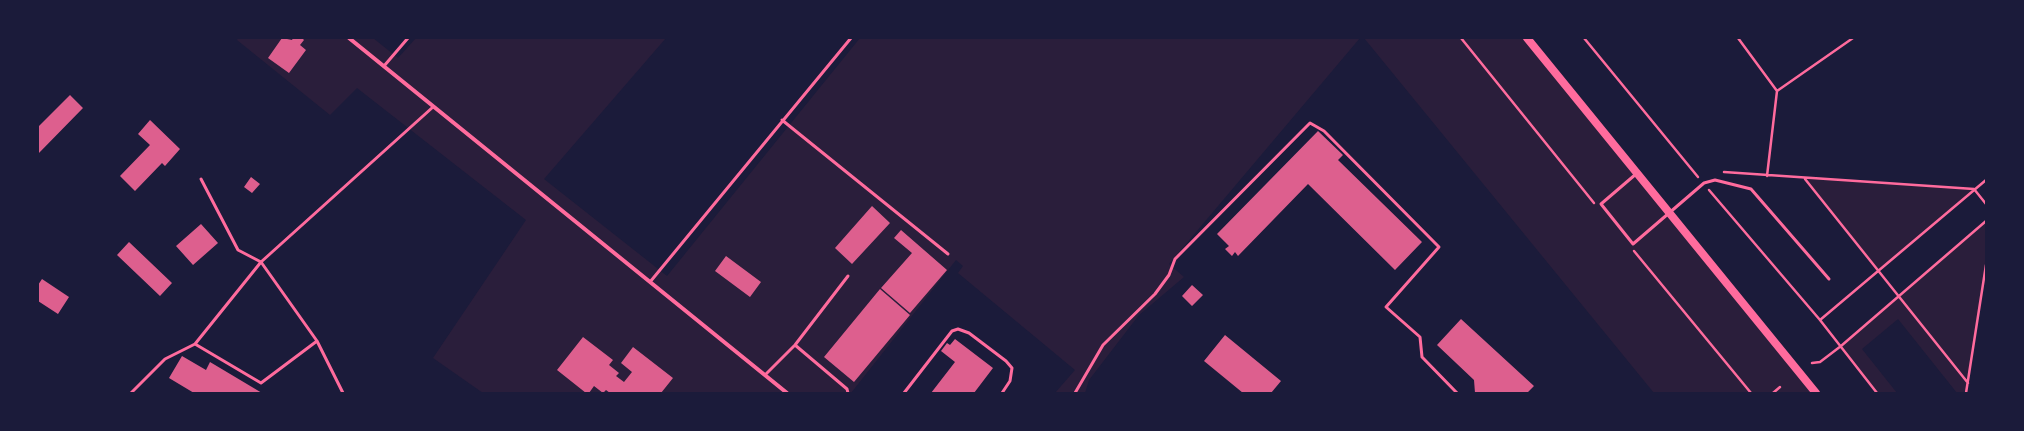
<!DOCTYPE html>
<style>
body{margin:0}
#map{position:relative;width:2024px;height:431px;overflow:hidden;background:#1b1b3a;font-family:"Exo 2",sans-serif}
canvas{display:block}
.frame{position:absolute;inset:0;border:39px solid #1b1b3a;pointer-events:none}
</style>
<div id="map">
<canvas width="2024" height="431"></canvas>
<div class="frame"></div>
</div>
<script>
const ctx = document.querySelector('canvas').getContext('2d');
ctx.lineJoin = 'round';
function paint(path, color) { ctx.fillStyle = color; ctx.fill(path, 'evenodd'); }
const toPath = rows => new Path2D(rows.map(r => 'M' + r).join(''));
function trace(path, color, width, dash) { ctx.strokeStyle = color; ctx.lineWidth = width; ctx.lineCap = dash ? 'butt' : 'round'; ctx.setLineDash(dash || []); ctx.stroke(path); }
const green = toPath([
 [238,38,373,38,398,58,416,38,666,38,544,179,667,276,860,38,1360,38,1169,264,1184,277,1139,315,1089,380,1085,393,1055,393,1075,370,958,273,963,266,956,260,851,393,483,393,433,358,526,220,357,88,330,115,237,40],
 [1364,38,1527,38,1816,393,1654,393],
 [1805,178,1974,189,1879,272],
 [1986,221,1986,265,1966,393,1957,393,1898,319,1862,349,1897,393,1877,393,1841,346]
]);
const building = toPath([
 [282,38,292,40,293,38,302,38,304,40,300,45,306,50,289,73,268,58],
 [70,95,83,108,38,154,38,127],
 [150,120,180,149,165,166,162,163,135,191,120,176,150,145,138,134],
 [1318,131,1343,155,1338,160,1422,242,1395,270,1308,184,1238,256,1235,252,1232,256,1225,249,1229,246,1217,234],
 [251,177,260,184,252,193,244,187],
 [872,206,890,223,852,264,835,248],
 [201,224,218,243,193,265,176,246],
 [901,230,947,270,910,313,881,288,912,253,894,238],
 [129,242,172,283,160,296,117,255],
 [726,256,761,282,750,297,715,271],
 [42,279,69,297,58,314,38,301,38,285],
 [1192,285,1203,295,1192,306,1182,296],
 [880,289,910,315,854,382,824,357],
 [1461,319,1534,386,1527,393,1475,393,1474,380,1437,345],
 [1225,335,1281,381,1271,393,1243,393,1204,361],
 [583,337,613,360,609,365,619,373,616,376,624,382,632,372,621,363,633,347,673,378,661,393,610,393,606,390,603,393,594,386,589,393,586,393,557,370],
 [955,339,993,368,974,393,931,393,955,362,941,351,947,343,950,345],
 [182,356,206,370,210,362,262,393,194,393,169,378]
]);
const path = toPath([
 [1461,38,1594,203],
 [1584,38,1698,177],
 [1738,38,1777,91,1767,176],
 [1777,91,1853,38],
 [1724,172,1974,189,1986,204],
 [1805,179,1968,383],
 [1709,190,1820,320,1877,393],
 [1634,251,1751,393],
 [1820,320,1986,180],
 [1812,363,1820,362,1841,346,1986,221],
 [1773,393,1780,387],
 [1966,393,1986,265]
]);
const service = toPath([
 [384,66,408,38],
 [782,120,948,254],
 [1636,174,1601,204,1633,244,1704,183,1715,180,1751,189,1829,279],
 [201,179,238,250,261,262,317,341,343,393],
 [650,282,851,38],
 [195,344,261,383,317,341],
 [795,345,847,389,848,393],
 [765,375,795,345,848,276],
 [131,393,165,359,195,344,261,262,433,107],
 [904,393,952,331,958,329,969,333,1006,361,1012,368,1010,381,1002,393],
 [1075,393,1103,345,1155,294,1169,275,1175,259,1310,123,1324,131,1439,247,1386,307,1420,337,1422,357,1457,393]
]);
const minor = toPath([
 [349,38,787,393]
]);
const secondary = toPath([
 [1527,38,1816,393]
]);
paint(green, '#2a1e3b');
paint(building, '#dd5f8e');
trace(path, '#ff6b9d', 2.5);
trace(service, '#ff6b9d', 3);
trace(minor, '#ff6b9d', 4);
trace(secondary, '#ff6b9d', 8);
</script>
